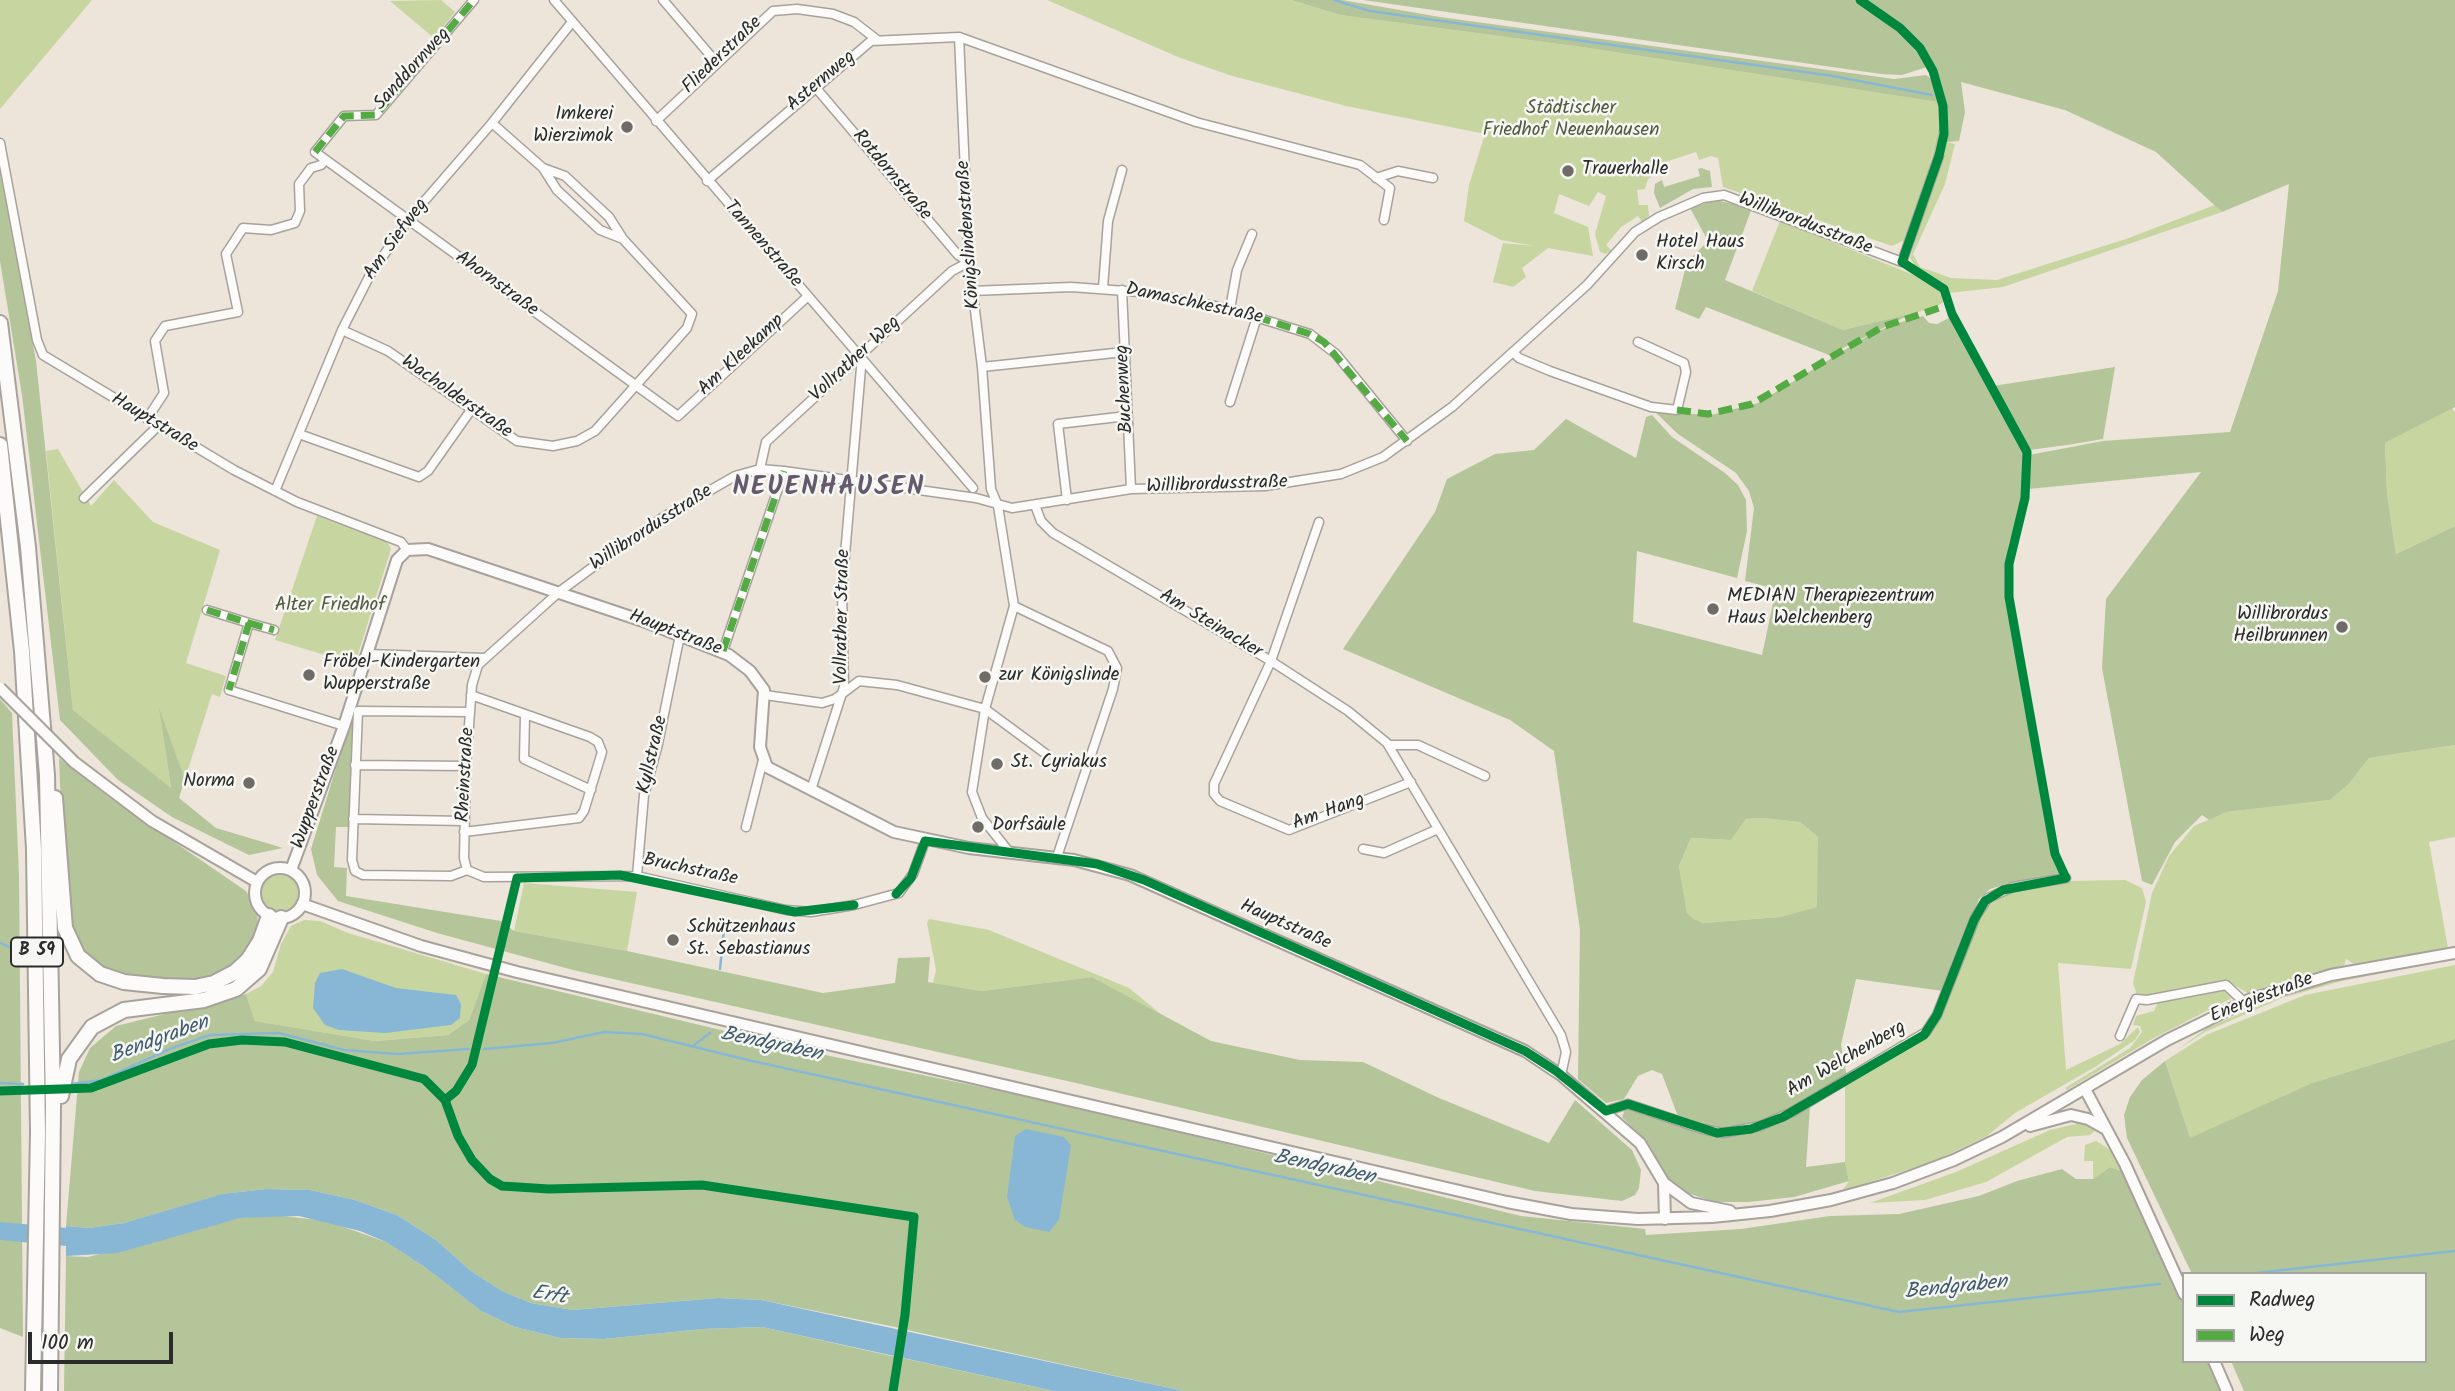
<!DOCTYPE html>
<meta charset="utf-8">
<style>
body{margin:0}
#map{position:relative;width:2455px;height:1391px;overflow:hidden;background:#ede4da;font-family:Kalam,sans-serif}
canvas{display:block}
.legend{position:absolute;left:2182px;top:1272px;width:245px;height:91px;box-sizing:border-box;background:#f6f6f2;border:2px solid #a5a5a2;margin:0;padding:9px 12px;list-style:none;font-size:21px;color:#2b2b2b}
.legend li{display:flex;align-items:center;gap:14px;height:35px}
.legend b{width:35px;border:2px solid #a5a5a2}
.scale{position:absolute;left:28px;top:1332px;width:145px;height:32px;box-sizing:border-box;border:4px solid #2b2b2b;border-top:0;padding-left:9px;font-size:21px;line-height:24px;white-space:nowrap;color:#2b2b2b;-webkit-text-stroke:5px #f6f6f2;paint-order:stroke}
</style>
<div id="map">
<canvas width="2455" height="1391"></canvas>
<ul class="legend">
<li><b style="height:9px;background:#00873e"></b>Radweg</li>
<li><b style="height:9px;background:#54ab44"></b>Weg</li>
</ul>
<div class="scale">100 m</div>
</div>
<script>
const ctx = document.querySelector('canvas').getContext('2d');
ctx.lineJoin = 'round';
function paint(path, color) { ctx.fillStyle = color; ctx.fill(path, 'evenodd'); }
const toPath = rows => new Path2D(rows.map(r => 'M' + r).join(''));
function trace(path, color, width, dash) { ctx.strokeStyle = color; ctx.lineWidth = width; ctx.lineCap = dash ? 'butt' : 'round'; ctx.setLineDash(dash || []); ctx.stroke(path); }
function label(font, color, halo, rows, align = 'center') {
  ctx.font = font + ' Kalam,sans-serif'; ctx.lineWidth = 5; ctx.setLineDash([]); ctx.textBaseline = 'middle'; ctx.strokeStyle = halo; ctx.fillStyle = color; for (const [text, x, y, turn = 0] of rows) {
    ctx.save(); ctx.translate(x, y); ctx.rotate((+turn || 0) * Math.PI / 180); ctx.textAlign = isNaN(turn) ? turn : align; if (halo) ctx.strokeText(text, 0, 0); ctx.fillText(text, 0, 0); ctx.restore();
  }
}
const green = toPath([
 [0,0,92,0,0,109],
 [441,0,455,12,434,38,390,1],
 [1047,0,1291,0,1340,15,1582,47,1939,102,1939,126,1923,196,1907,239,1892,246,1723,187,1718,158,1711,156,1699,160,1696,152,1653,166,1655,173,1648,179,1645,189,1637,190,1639,205,1648,205,1649,216,1642,222,1638,216,1621,227,1606,245,1612,251,1605,254,1600,252,1595,234,1606,196,1598,192,1589,206,1559,194,1554,213,1588,227,1593,256,1548,248,1522,268,1526,277,1513,287,1493,282,1503,243,1535,246,1501,240,1464,221,1469,185,1485,134,1346,106,1229,75,1178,57],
 [1946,142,1955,144,1945,184,1913,254,1920,267,1951,278,1997,280,2126,239,2215,205,2222,212,2003,287,1949,293,1945,284,1917,268,1910,258],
 [1780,221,1936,284,1945,301,1934,308,1843,330,1752,291],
 [2452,408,2455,412,2455,526,2396,554,2387,493,2385,443],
 [58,449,91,506,114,480,153,522,220,550,186,663,226,676,220,697,212,694,185,779,160,713,171,789,73,710,46,451],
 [317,516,387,542,391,549,355,664,275,640],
 [2455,745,2455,837,2429,842,2448,948,2354,964,2346,959,2344,966,2306,974,2248,993,2232,984,2221,983,2140,997,2137,995,2133,983,2152,893,2169,856,2194,826,2227,812,2330,800,2349,784,2369,758],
 [1761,818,1800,822,1818,837,1818,907,1780,917,1703,923,1694,919,1687,913,1679,866,1691,838,1731,840,1746,819],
 '261 892a19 19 0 1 1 38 0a19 19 0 1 1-38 0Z',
 [2125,880,2142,888,2146,902,2131,969,2058,963,2066,1070,2120,1044,2138,1027,2140,1032,2135,1040,2095,1067,2015,1113,1987,1136,1935,1161,1842,1191,1849,1181,1845,1162,1845,1086,1917,1043,1928,1033,1986,904,2003,893,2068,881],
 [524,883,637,892,627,951,514,931],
 [929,919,989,930,1129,988,1162,1015,1092,977,981,991,933,983,936,970,927,923],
 [304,920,320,921,348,933,486,974,469,1020,448,1035,375,1041,255,1021,246,994,261,986,273,972,281,944,291,926],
 [2455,959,2342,981,2282,998,2205,1032,2177,1050,2207,1028,2253,1008,2309,988,2348,978],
 [2455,965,2455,1039,2312,1083,2190,1139,2165,1061,2206,1035,2305,995],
 [2224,989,2233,995,2232,998,2154,1038,2067,1090,2065,1088,2130,1048,2142,1032,2140,1026,2133,1025,2136,1016,2154,1011,2158,1002],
 [2079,1120,2096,1130,2090,1135,2067,1137,1986,1182,1925,1200,1870,1203,1956,1172,2050,1130,2076,1124],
 [2096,1141,2112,1151,2122,1171,2110,1167,2093,1179,2093,1161,2084,1161,2085,1145]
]);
const forest = toPath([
 [1291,0,1342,0,1440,17,1894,79,1926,75,1933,80,1940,102,1941,134,1926,187,1939,126,1938,102,1582,47,1340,15],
 [1363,0,1855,0,1911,42,1920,51,1927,67,1902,75,1881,74],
 [1864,0,2455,0,2455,407,2385,443,2387,493,2396,554,2455,526,2455,745,2369,758,2349,784,2330,800,2227,812,2209,820,2202,815,2175,842,2152,885,2142,881,2102,668,2106,599,2201,472,2029,489,2029,455,2103,441,2230,432,2278,291,2289,184,2222,212,2156,152,2065,110,1961,82,1965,112,1959,141,1946,142,1945,97,1925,52,1910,34],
 [0,162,36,361,73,710,171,788,159,708,185,779,179,798,216,828,283,848,249,855,172,817,118,780,60,720,22,395,0,261],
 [1701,168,1710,171,1712,187,1693,189,1660,208,1654,193,1655,184,1662,180,1664,187,1700,176,1698,169],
 [1715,200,1752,208,1725,280,1843,330,1913,313,1829,355,1706,307,1699,319,1675,309,1687,262,1708,241,1690,208],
 [1923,316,1929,323,1937,324,1951,317,2025,456,2024,494,2009,544,2005,578,2023,702,2061,877,2011,883,1990,889,1979,899,1943,991,1856,979,1841,1045,1847,1078,1808,1101,1764,1122,1729,1130,1715,1129,1679,1119,1662,1074,1652,1070,1638,1076,1624,1099,1606,1103,1578,1079,1580,930,1554,751,1510,720,1343,649,1435,512,1447,479,1495,454,1534,450,1566,419,1636,458,1646,417,1652,415,1672,437,1725,473,1738,485,1746,500,1747,531,1737,578,1637,551,1633,622,1762,655,1776,589,1745,581,1754,508,1749,491,1736,473,1678,434,1655,412,1711,415,1758,403,1866,337,1894,324],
 [1761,818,1800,822,1818,837,1817,907,1780,917,1703,923,1694,919,1687,913,1679,866,1691,838,1731,840,1746,819],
 [2115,367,2103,439,2067,445,2029,450,1993,386],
 [0,699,12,713,19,875,23,1337,0,1328],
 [354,710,349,827,336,827,334,867,347,868,346,896,501,921,514,931,627,951,823,993,895,983,898,958,930,957,928,982,981,991,1092,977,1211,1041,1300,1060,1363,1062,1439,1098,1549,1143,1575,1100,1632,1150,1641,1170,1639,1188,1635,1195,1622,1201,1535,1191,1076,1083,573,970,437,933,338,901,317,875,311,849],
 [59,758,110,798,246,891,257,909,258,926,253,943,243,958,222,973,189,982,131,978,106,971,78,950,65,908],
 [486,974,830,1056,1059,1103,1521,1216,1645,1229,1646,1235,1741,1229,1830,1216,1899,1214,1979,1196,2017,1181,2062,1169,2076,1179,2093,1179,2110,1167,2122,1171,2184,1305,2184,1361,2209,1361,2222,1391,1184,1391,907,1330,909,1312,904,1311,900,1328,761,1300,718,1298,573,1310,531,1303,502,1291,471,1271,436,1240,397,1215,355,1200,310,1190,266,1189,223,1194,124,1223,89,1228,66,1226,79,1072,90,1048,116,1026,246,994,255,1021,375,1041,448,1035,469,1020],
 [2455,1039,2455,1391,2244,1391,2231,1361,2425,1361,2425,1274,2192,1274,2127,1138,2124,1115,2130,1097,2142,1080,2165,1061,2190,1138,2312,1083],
 [1810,1106,1806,1167,1845,1162,1849,1181,1794,1197,1749,1202,1714,1202,1682,1191,1667,1179,1650,1146,1622,1117,1626,1107,1723,1136],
 [274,1215,327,1221,386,1242,426,1268,481,1311,515,1327,560,1338,604,1339,703,1329,762,1327,896,1357,891,1391,64,1391,66,1256,88,1257,240,1218],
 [902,1358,1054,1391,896,1391]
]);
const water = toPath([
 [342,969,396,988,456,995,461,1004,460,1018,451,1025,385,1033,339,1030,325,1025,313,1008,315,983,320,973],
 [1026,1129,1064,1137,1071,1145,1059,1220,1049,1232,1025,1227,1015,1220,1007,1197,1015,1136],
 [266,1189,310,1190,355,1200,397,1215,436,1240,471,1271,502,1291,531,1303,573,1310,718,1298,761,1300,1184,1391,1054,1391,762,1327,703,1329,604,1339,560,1338,515,1327,481,1311,426,1268,386,1242,360,1231,299,1216,240,1218,118,1253,66,1256,66,1226,89,1228,124,1223,222,1194]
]);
const stream = toPath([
 [1334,0,1370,11,1833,76,1932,95],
 [0,943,9,947],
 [720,969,724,929],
 [693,1046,710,1033],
 [484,1049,552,1043,604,1032,642,1034,752,1061,1899,1312,2160,1284],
 [0,1083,23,1084],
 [71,1084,102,1080,172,1048,210,1035,279,1033,344,1050,397,1054,469,1049],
 [2247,1274,2455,1251]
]);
const river = toPath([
 [0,1231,89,1239]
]);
const street = toPath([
 [474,0,376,115,344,116,315,152,678,416,807,297],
 [554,0,973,488],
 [663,0,716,62],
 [959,37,969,262,982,367,991,489,998,506,1014,606,985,709,972,792,982,818,1010,853],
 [816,88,958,255,969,262],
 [656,121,773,11,797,9,833,14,854,22,876,39],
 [492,123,543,168,557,190,600,230,623,239],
 [0,143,37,340,43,355,234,470,297,502,401,542,407,550],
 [1376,178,1398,171,1433,178],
 [707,181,871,41,959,37,1196,122,1360,165,1390,188,1384,220],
 [1103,288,1108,221,1122,170],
 [1122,290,1131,489],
 [972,291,1071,287,1139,292,1230,309,1310,334,1336,354,1407,441],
 [1230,309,1237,270,1252,234],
 [342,330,388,351,517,441,553,446,577,441,595,431,687,328,692,314,623,239,609,217,565,176,543,168],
 [1514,353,1519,358,1550,371,1651,407,1677,410,1686,372,1684,363,1638,342],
 [982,367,1124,352],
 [1230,402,1257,317],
 [147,419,164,393,155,341,165,326,238,312,226,254,243,228,271,230,295,223,300,211,299,184,311,168,321,165,325,160],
 [299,434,419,477,428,471,471,410],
 [760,469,766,442,952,271,969,262],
 [275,491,342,330,370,275,408,220,492,123,572,22],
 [84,498,158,426],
 [1067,500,1058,424,1127,416],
 [1035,505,1041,521,1053,533,1271,661,1348,711,1387,743,1561,1035,1566,1052,1561,1075],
 [1319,522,1271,661,1214,784,1214,794,1220,801,1289,830,1411,782],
 [1014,606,1108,651,1117,668,1113,689,1057,857],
 [207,610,249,623,229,690,344,726],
 [249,623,274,630],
 [723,651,784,471],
 [367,654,484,658],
 [765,695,822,703,835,699,859,681,897,685,985,709,1046,754],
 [525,716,524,759,591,790],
 [1389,745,1418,745,1485,776],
 [355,765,466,766],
 [811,790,844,687,842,590,861,368,859,358],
 [353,819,464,821],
 [746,827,763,760],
 [464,832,579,818,584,811,602,752,598,742,590,737,471,695],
 [1363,849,1384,853,1438,829],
 [467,870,464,858,466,766,472,685,478,665,559,592,601,561,662,518,735,476,760,469,784,471,976,498,1012,508,1131,489,1265,486,1341,474,1383,457,1452,407,1587,285,1635,232,1659,217,1703,198,1724,195,1902,262,1939,156],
 [467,870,484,877,637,876,786,910,811,912,854,905,899,893,913,874,925,841],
 [467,870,451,876,363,875,355,871,352,860,358,711,470,712],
 [637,876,644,795,658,744,680,635],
 [2120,1036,2136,999,2147,1000,2226,985,2244,1002],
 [1606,1111,1628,1104,1702,1129,1723,1133,1760,1126,1792,1112,1926,1032,1937,1015,1976,916,1988,898,2013,887,2066,878]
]);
const secondary = toPath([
 [74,762,152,821,257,882],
 '255 893a25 25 0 1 1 50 0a25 25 0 1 1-50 0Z',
 [291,870,344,726,397,560,407,550,428,549,643,621,729,655,750,671,764,690,760,747,767,767,894,832,969,848,1074,860,1130,875,1525,1051,1561,1075,1640,1143,1664,1183,1665,1219],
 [302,904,421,946,517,972,1507,1202,1571,1214,1638,1219,1712,1217,1770,1211,1831,1200,1893,1183,1954,1160,2002,1137,2167,1040,2251,999,2331,975,2455,953],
 [2085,1089,2125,1164,2184,1294],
 [2030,1126,2071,1115,2088,1119,2104,1128],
 [1664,1183,1691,1203,1730,1211],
 [2214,1361,2227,1391]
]);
const highway = toPath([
 [0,323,28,547,47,775,53,1106,50,1391],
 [0,445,22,651,34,849,38,1133,33,1391],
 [55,798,65,928,78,956,100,974,124,982,163,986,195,987,214,983,235,972,248,960,260,941,269,916],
 [61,1096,69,1059,92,1027,124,1010,204,1000,236,989,259,969,281,918]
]);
const secondaryBridge = toPath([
 [0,688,74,762]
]);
const quiet = toPath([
 [315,152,344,116,376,115,474,0],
 [1257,317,1310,334,1324,342,1407,441],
 [1677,410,1708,414,1752,404,1882,327,1948,305],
 [207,610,249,623,229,690],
 [249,623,274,630],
 [723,651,784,471]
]);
const cycleway = toPath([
 [896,894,911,878,925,841,1097,864,1144,880,1525,1051,1556,1071,1606,1111,1628,1104,1717,1133,1751,1129,1783,1117,1924,1035,1937,1015,1974,920,1985,901,2003,890,2066,878,2055,854,2009,597,2009,564,2025,498,2027,452,1952,314,1944,289,1902,262,1939,156,1944,134,1943,106,1933,71,1920,48,1900,28,1860,0],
 [0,1091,91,1088,209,1044,242,1040,285,1042,424,1079,445,1100,458,1136,472,1160,490,1179,502,1186,549,1189,702,1185,914,1217,905,1315,893,1391],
 [445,1100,456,1091,472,1065,517,878,620,875,795,912,854,905]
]);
const markers = [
 [627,127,7,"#6f6c68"],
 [1568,171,7,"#6f6c68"],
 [1642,255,7,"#6f6c68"],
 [1713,609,7,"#6f6c68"],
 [2342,627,7,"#6f6c68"],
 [309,675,7,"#6f6c68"],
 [985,677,7,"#6f6c68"],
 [997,764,7,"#6f6c68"],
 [249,783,7,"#6f6c68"],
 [978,827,7,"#6f6c68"],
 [673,940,7,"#6f6c68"]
];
const shields = [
 [37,952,52]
];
const shieldNames = [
 ["B 59",37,952]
];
const streetNames = [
 ["Fliederstraße",723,56,-44],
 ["Sanddornweg",413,70,-48],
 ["Asternweg",822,82,-40],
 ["Rotdornstraße",891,176,50],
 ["Willibrordusstraße",1805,225,21],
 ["Königslindenstraße",970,235,-94],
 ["Am Siefweg",397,240,-54],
 ["Tannenstraße",762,245,49],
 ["Ahornstraße",496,285,36],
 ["Damaschkestraße",1194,305,12],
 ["Am Kleekamp",742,356,-43],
 ["Vollrather Weg",856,360,-43],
 ["Buchenweg",1126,389,-93],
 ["Wacholderstraße",456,398,35],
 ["Hauptstraße",154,424,31],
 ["Willibrordusstraße",1217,486,-2],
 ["Willibrordusstraße",652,529,-33],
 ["Vollrather Straße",844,617,-89],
 ["Am Steinacker",1210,625,31],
 ["Hauptstraße",675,634,21],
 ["Kyllstraße",654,755,-77],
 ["Rheinstraße",467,775,-87],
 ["Wupperstraße",317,798,-70],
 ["Am Hang",1329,813,-20],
 ["Bruchstraße",690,871,12],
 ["Hauptstraße",1285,926,24],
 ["Energiestraße",2262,999,-21],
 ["Am Welchenberg",1847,1060,-30]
];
const parkNames = [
 ["Städtischer",1571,110],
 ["Friedhof Neuenhausen",1571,132],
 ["Alter Friedhof",330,607]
];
const poiNames = [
 ["Imkerei",613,116,"right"],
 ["Wierzimok",613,138,"right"],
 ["Trauerhalle",1582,171],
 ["Hotel Haus",1656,244],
 ["Kirsch",1656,266],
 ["MEDIAN Therapiezentrum",1727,598],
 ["Haus Welchenberg",1727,620],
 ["Willibrordus",2328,616,"right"],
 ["Heilbrunnen",2328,638,"right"],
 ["Fröbel-Kindergarten",323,664],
 ["Wupperstraße",323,686],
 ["zur Königslinde",999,677],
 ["St. Cyriakus",1011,764],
 ["Norma",235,783,"right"],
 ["Dorfsäule",992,827],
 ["Schützenhaus",687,929],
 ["St. Sebastianus",687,951]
];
const waterNames = [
 ["Bendgraben",160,1041,-20],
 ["Bendgraben",771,1046,12],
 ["Bendgraben",1324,1169,12],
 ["Bendgraben",1956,1289,-6],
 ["Erft",549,1297,10]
];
const districtNames = [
 ["NEUENHAUSEN",829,490]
];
paint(green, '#c7d6a1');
paint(forest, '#b4c699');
paint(water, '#88b7d5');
trace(stream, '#88b7d5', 2.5);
trace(river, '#88b7d5', 18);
trace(street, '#a7a29c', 11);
trace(secondary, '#a7a29c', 14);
trace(highway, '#a7a29c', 18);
trace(street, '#fcfbf9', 8);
trace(secondary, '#fcfbf9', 10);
trace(highway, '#fcfbf9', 14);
trace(secondaryBridge, '#a7a29c', 14, []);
trace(secondaryBridge, '#fcfbf9', 10);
trace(quiet, '#54ab44', 7, [14, 7]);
trace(cycleway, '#00873e', 9);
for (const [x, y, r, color] of markers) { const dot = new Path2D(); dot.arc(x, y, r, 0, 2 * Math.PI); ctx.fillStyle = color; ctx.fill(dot); trace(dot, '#f6f6f2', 2.5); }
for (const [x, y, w] of shields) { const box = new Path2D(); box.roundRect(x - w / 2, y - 14.5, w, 29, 5); ctx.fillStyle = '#f6f6f2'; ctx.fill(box); trace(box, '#2b2b2b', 2); }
label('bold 18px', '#2b2b2b', null, shieldNames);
label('19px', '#2b2b2b', '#f6f6f2', streetNames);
label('19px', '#505b40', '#f6f6f2', parkNames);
label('19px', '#2b2b2b', '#f6f6f2', poiNames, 'left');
label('italic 21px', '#3f5b6e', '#f6f6f2', waterNames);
ctx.letterSpacing = '2px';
label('bold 26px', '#65596e', '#f6f6f2', districtNames);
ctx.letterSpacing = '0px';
</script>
